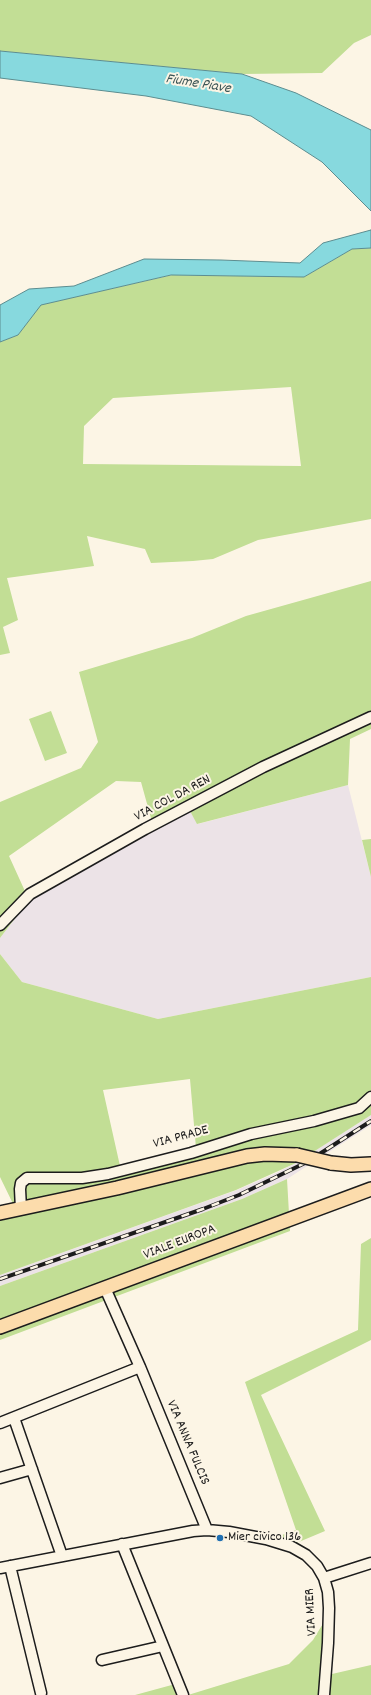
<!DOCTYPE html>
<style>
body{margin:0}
canvas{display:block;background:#fcf5e5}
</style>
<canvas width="371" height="1695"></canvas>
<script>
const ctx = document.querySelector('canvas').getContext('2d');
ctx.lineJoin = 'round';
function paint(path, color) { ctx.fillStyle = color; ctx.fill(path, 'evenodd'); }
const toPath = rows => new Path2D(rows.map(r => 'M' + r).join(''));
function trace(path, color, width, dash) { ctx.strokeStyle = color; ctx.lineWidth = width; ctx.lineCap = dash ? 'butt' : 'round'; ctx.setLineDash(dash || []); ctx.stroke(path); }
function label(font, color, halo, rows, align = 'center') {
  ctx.font = font + ' Dekko,sans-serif'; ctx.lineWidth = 4; ctx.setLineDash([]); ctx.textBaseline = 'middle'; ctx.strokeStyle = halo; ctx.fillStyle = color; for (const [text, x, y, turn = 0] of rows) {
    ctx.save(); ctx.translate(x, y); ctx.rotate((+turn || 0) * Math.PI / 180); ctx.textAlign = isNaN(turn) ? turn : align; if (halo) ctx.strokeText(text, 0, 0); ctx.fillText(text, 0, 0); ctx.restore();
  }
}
const built = toPath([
 [348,785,371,877,371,977,158,1019,22,982,0,954,0,938,29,900,190,811,198,824],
 [371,1115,371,1125,287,1179,242,1199,0,1286,0,1275,237,1190,276,1173,296,1163]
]);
const green = toPath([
 [0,0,371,0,371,35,354,43,322,73,242,74,0,51],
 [371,248,371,519,258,540,213,559,193,561,151,563,145,549,87,536,94,566,7,578,18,620,3,627,10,653,0,655,0,342,18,335,40,305,172,275,304,277,352,249],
 [291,387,301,466,83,464,84,426,113,398],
 [371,581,371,729,350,739,348,785,197,824,190,811,154,829,141,782,116,781,9,856,29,900,0,938,0,802,81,768,98,742,79,672,192,638,246,616],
 [51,711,67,753,45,761,29,719],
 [371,839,371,877,362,840],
 [0,954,22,982,158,1019,371,977,371,1090,361,1104,371,1105,371,1115,296,1163,236,1190,0,1275,0,1218,18,1214,0,1177],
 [190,1079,196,1148,120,1166,103,1090],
 [287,1179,290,1231,0,1340,0,1286,242,1199],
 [371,1238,371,1340,261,1395,325,1531,294,1544,262,1542,296,1530,245,1382,358,1330,361,1244],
 [327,1617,319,1677,371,1665,371,1695,188,1695,289,1664,313,1640],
 [179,1683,184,1695,135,1695]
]);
const water = toPath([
 [0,51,242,74,296,93,371,130,371,211,322,162,251,116,146,96,0,78,0,51],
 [371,230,371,248,352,249,304,277,171,275,41,305,18,335,0,342,0,305,29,289,74,286,144,259,221,260,300,263,323,243,371,230]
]);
const minor = toPath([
 [0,925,30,894,145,829,263,767,371,717],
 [21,1209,20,1189,21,1183,27,1178,82,1178,108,1174,191,1153,251,1134,314,1121,359,1108,371,1097],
 [105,1288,140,1367,207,1530],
 [14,1418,62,1556],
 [0,1423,140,1367],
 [0,1478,32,1469],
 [122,1544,183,1695],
 [10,1566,41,1693],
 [0,1568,193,1531,207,1530,229,1532,266,1539,292,1547,306,1555,317,1566,324,1578,328,1592,329,1608,328,1643,324,1695],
 [324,1578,371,1563],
 [102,1660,163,1646]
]);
const major = toPath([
 [331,1163,351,1165,371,1164],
 [0,1213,117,1188,247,1156,265,1154,297,1155],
 [0,1327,371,1189]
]);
const rail = toPath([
 [0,1279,203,1209,239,1195,307,1162,371,1121]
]);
const majorBridge = toPath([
 [297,1155,331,1163]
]);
const markers = [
 [220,1538,4,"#1f6fb2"]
];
const streetNames = [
 ["VIA COL DA REN",173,799,-28],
 ["VIA PRADE",181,1138,-15],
 ["VIALE EUROPA",180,1243,-21],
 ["VIA ANNA FULCIS",187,1443,67],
 ["VIA MIER",312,1612,-93]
];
const poiNames = [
 ["Mier civico 136",228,1538]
];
const waterNames = [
 ["Fiume Piave",198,85,9]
];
paint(built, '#ece3e7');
paint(green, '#c2de95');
paint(water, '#87d9de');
trace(water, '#5c8d90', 1);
trace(minor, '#1c1c1c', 13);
trace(major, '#1c1c1c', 16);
trace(minor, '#fcf5e5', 10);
trace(major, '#fcdcac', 13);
trace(rail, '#1c1c1c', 4);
trace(rail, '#fcf5e5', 2.5, [8]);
trace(majorBridge, '#1c1c1c', 16, []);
trace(majorBridge, '#fcdcac', 13);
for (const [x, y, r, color] of markers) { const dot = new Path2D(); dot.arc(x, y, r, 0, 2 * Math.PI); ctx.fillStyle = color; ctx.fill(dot); trace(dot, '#fcf5e5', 1.5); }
label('14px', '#1c1c1c', '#fcf5e5', streetNames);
label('14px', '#1c1c1c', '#fcf5e5', poiNames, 'left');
label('italic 15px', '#3c5556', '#fcf5e5', waterNames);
</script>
